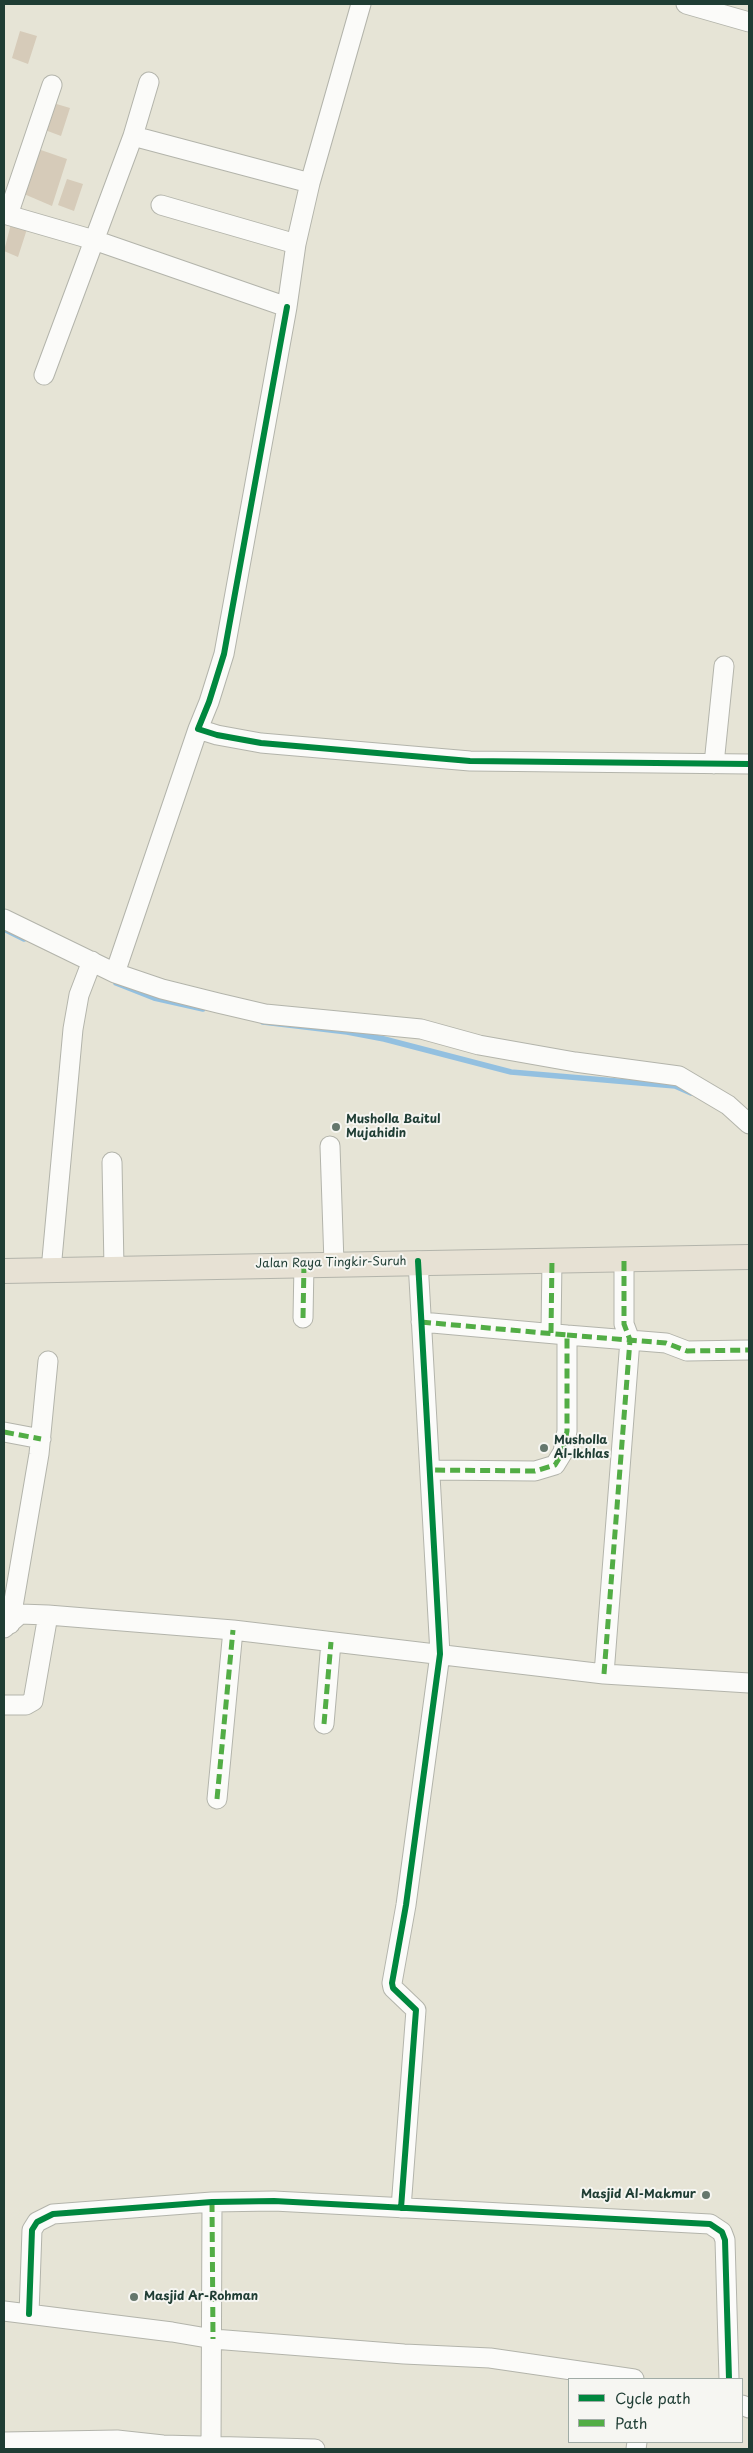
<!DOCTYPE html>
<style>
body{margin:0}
#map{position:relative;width:753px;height:2453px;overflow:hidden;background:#e6e4d6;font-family:"Playpen Sans",sans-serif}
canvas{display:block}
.frame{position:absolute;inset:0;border:5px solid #1f3d34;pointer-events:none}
.legend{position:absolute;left:568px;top:2378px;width:175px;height:65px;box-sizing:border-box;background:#f6f6f2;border:1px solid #a0aca6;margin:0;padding:6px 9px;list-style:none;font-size:15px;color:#1f3d34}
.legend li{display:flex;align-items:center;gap:10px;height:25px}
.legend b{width:25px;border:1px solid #a0aca6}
</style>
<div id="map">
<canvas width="753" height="2453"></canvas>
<div class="frame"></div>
<ul class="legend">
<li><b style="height:6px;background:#00873e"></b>Cycle path</li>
<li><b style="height:6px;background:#52ad45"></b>Path</li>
</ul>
</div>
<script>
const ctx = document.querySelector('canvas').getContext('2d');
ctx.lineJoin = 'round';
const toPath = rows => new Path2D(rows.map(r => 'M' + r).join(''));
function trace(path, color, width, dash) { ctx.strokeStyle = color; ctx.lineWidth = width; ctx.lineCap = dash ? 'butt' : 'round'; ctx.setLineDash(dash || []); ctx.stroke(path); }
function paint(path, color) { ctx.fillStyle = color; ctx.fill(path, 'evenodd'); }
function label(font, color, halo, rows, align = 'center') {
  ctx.font = font + ' "Playpen Sans",sans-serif'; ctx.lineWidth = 4; ctx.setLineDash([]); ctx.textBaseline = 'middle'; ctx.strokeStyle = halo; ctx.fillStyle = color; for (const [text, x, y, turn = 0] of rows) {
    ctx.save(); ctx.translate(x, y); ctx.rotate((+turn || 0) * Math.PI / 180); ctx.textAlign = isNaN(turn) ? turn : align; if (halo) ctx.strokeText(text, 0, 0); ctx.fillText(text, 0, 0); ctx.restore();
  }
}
const stream = toPath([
 [4,929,24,939],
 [116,983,154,998,203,1009],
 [263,1022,347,1032,384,1039,511,1072,675,1086,691,1093]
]);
const building = toPath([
 [20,31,37,36,28,64,12,58],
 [53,103,70,108,61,136,45,130],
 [38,149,67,159,52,206,24,194],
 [67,179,83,184,74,211,58,205],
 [11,224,27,229,18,257,4,251]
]);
const minor = toPath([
 [686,4,749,22],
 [133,136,149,82],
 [161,205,296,244],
 [4,214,94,240,287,307,296,244,310,183,361,4],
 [8,215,52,85],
 [287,307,224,654,209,702,198,729,217,735,261,743,470,761,749,764],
 [44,375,133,136,310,183],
 [714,764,724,666],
 [4,919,115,973,162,989,218,1003,265,1014,421,1029,479,1045,575,1062,679,1076,728,1105,749,1124],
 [115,973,198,729],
 [330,1146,334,1263],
 [112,1162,114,1268],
 [51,1270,73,1029,79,995,92,961],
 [303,1318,304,1264],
 [421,1322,567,1335,567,1431,563,1452,555,1465,535,1471,431,1470],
 [551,1333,552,1259],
 [567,1335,666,1343,687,1351,749,1350],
 [4,1432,41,1439],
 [10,1624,39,1454,48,1361],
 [4,1628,20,1614,48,1615,233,1630,604,1674,749,1683],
 [604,1674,630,1340,624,1324,624,1258],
 [4,1705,26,1705,33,1701,48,1615],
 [324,1724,331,1642],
 [217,1799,233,1630],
 [401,2208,416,2010,393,1988,392,1983,406,1905,440,1654,418,1261],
 [4,2311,172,2332,213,2339,404,2354,490,2358,634,2379],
 [29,2314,32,2230,37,2222,53,2214,212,2202,274,2201,710,2224,722,2232,725,2240,729,2379],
 [742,2405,749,2408],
 [4,2442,117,2440,163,2445,315,2449],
 [211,2446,212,2202],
 [636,2449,637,2442]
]);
const major = toPath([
 [4,1271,749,1257]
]);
const quiet = toPath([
 [303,1318,304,1264],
 [421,1322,567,1335,567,1431,563,1452,555,1465,535,1471,431,1470],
 [551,1333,552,1259],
 [567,1335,666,1343,687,1351,749,1350],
 [4,1432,41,1439],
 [604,1674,630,1340,624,1324,624,1258],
 [324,1724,331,1642],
 [217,1799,233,1630],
 [212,2202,213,2339]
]);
const cycleway = toPath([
 [287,307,224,654,209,702,198,729,217,735,261,743,470,761,749,764],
 [401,2208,416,2010,393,1988,392,1983,406,1905,440,1654,418,1261],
 [29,2314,32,2230,37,2222,53,2214,212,2202,274,2201,710,2224,722,2232,725,2240,729,2379]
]);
const markers = [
 [336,1127,5,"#65776d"],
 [544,1448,5,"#65776d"],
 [706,2195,5,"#65776d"],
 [134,2297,5,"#65776d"]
];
const poiNames = [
 ["Musholla Baitul",346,1120],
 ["Mujahidin",346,1134],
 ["Musholla",554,1441],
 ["Al-Ikhlas",554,1455],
 ["Masjid Al-Makmur",696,2195,"right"],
 ["Masjid Ar-Rohman",144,2297]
];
const streetNames = [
 ["Jalan Raya Tingkir-Suruh",331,1263,-1]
];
trace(stream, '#93c0e0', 5.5);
paint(building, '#d6cbb9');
trace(minor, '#b3b4ab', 21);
trace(major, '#b3b4ab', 26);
trace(minor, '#fbfbf9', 19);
trace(major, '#e7e1d4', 24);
trace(quiet, '#52ad45', 5, [10, 5]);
trace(cycleway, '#00873e', 6);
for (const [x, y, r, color] of markers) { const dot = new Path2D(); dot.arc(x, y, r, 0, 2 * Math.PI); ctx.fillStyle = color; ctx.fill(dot); trace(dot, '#f6f6f2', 2); }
label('bold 12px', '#1f3d34', '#f6f6f2', poiNames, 'left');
label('12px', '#1f3d34', '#f6f6f2', streetNames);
</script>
